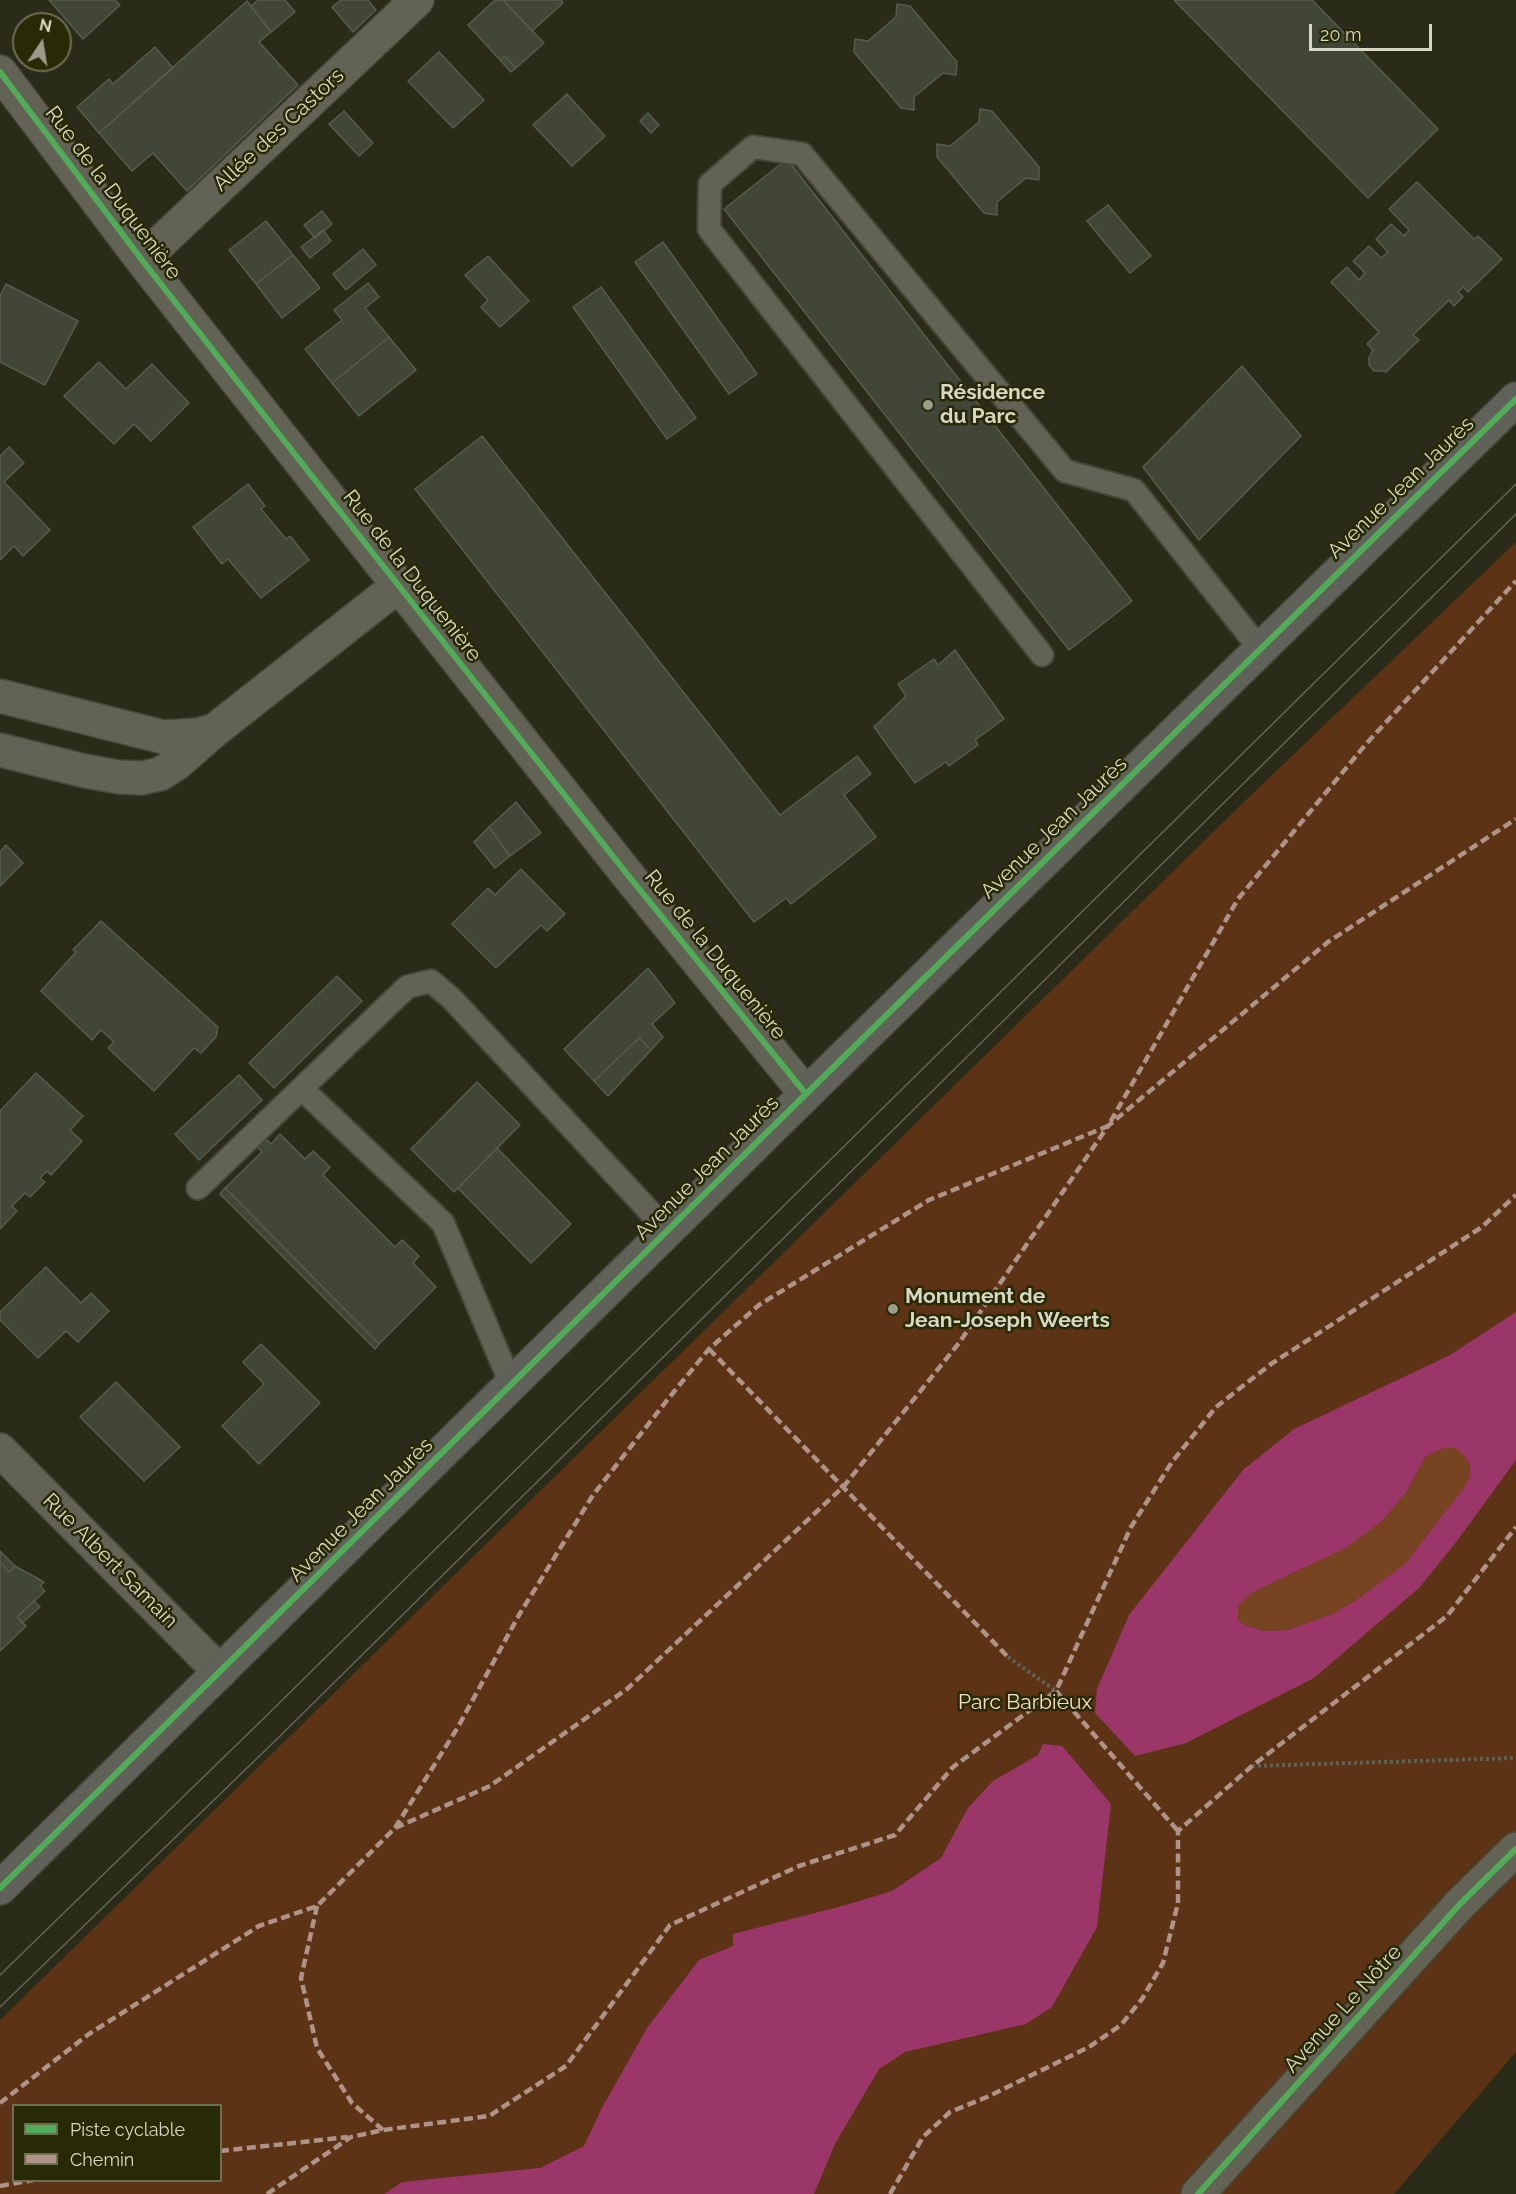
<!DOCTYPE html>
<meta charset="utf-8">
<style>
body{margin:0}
#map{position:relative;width:1516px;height:2194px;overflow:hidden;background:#2a2b18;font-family:Raleway,sans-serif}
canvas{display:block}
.legend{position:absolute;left:12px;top:2104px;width:210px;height:78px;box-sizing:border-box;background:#282905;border:2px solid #6e6f51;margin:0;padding:8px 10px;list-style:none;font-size:18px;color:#d6d8c4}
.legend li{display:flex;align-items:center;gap:12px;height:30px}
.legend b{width:30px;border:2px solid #6e6f51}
.north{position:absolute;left:12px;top:12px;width:60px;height:60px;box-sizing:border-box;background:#282905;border:2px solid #6e6f51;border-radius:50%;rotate:12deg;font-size:16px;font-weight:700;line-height:24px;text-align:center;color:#d6d8c4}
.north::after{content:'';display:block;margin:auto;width:21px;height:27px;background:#9a9b88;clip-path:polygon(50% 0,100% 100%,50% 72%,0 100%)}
.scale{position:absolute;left:1309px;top:24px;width:123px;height:27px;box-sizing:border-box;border:3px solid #d6d8c4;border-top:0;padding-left:8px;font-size:18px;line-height:21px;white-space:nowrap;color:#d6d8c4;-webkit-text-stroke:4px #282905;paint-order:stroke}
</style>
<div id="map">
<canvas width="1516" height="2194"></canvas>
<ul class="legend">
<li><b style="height:8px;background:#51ab58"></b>Piste cyclable</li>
<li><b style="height:8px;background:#af9288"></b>Chemin</li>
</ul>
<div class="north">N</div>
<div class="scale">20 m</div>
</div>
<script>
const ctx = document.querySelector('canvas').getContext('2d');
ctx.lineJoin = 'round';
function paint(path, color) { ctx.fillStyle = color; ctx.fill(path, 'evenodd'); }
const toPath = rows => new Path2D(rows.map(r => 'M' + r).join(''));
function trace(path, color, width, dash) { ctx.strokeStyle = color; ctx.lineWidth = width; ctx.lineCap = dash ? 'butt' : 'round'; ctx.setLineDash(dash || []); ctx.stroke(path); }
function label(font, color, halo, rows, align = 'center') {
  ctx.font = font + ' Raleway,sans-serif'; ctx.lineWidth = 5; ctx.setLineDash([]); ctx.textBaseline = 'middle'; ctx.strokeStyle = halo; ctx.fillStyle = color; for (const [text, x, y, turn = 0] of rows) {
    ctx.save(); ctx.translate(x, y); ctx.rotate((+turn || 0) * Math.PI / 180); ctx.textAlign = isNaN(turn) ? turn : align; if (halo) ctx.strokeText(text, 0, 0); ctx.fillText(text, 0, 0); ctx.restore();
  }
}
const green = toPath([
 [1516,542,1516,2052,1394,2194,0,2194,0,2020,1248,798],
 [14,2106,220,2106,220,2180,14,2180]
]);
const forest = toPath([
 [1444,1448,1455,1448,1462,1453,1470,1464,1470,1475,1466,1485,1405,1564,1359,1598,1333,1614,1288,1630,1264,1631,1245,1625,1238,1620,1238,1606,1243,1599,1253,1592,1325,1558,1407,1491,1426,1456]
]);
const water = toPath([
 [1516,1312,1516,1460,1457,1541,1419,1588,1314,1678,1186,1743,1135,1756,1095,1713,1097,1689,1129,1615,1243,1470,1294,1429,1450,1355],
 [1444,1448,1455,1448,1462,1453,1470,1464,1470,1475,1466,1485,1405,1564,1359,1598,1333,1614,1288,1630,1264,1631,1245,1625,1238,1620,1238,1606,1253,1592,1346,1548,1382,1521,1407,1491,1426,1456],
 [1043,1744,1062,1746,1111,1804,1097,1927,1052,2007,1026,2024,905,2052,879,2069,835,2144,814,2194,384,2194,402,2182,540,2168,584,2146,602,2108,647,2028,699,1960,733,1946,733,1934,846,1905,892,1891,941,1858,968,1808,993,1781,1038,1755]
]);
const building = toPath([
 [49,0,115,0,120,5,83,39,49,0],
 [258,0,285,0,295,12,271,32,251,6,258,0],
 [341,0,368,0,376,10,353,32,332,7,341,0],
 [495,0,503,0,544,43,516,68,505,56,500,60,468,25,495,0],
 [503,0,561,0,563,3,532,31,503,0],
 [1174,0,1312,0,1438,129,1368,198,1174,0],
 [247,1,271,32,259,42,298,85,187,191,153,153,132,171,99,133,247,1],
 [897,4,910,6,957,62,956,75,943,73,914,97,914,110,901,108,854,52,855,39,868,41,896,17,897,4],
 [155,47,173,68,99,133,77,107,109,79,113,84,155,47],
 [439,52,484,100,453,128,408,81,439,52],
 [505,56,516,68,511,72,500,60,505,56],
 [567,94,605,136,572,166,533,125,567,94],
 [980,109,992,111,1039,167,1039,180,1026,178,997,202,997,215,984,213,937,157,937,144,950,146,979,122,980,109],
 [344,111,373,143,359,156,329,124,344,111],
 [648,113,659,125,651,133,640,121,648,113],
 [787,159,1132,601,1069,650,724,209,787,159],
 [1417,182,1474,239,1478,236,1502,259,1468,292,1463,287,1458,292,1463,297,1454,306,1449,300,1413,335,1419,340,1386,372,1384,371,1374,371,1369,365,1369,357,1373,350,1367,344,1379,332,1331,282,1347,267,1359,280,1365,273,1353,261,1369,246,1381,258,1388,252,1376,239,1391,224,1404,236,1409,230,1389,209,1417,182],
 [1108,205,1151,256,1130,273,1087,221,1108,205],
 [322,211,332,224,315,238,304,225,322,211],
 [266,221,293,255,256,284,229,250,266,221],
 [323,230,331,241,310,258,301,247,323,230],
 [663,242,757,374,729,394,635,262,663,242],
 [363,249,376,265,346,290,333,274,363,249],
 [293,255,320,288,282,318,256,284,293,255],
 [488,256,529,301,500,327,481,307,488,300,465,275,488,256],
 [368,283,379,297,365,308,389,337,332,383,305,349,342,320,334,310,368,283],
 [6,284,78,321,45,385,0,362,0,296,6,284],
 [601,287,696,418,667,439,573,307,601,287],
 [389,337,416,370,359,416,332,383,389,337],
 [99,362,126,389,152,364,189,403,151,441,134,424,114,444,64,396,99,362],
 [1242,366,1301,436,1199,540,1143,467,1242,366],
 [482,436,780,815,857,756,871,774,844,795,876,837,791,904,786,898,754,922,415,489,482,436],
 [9,447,24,463,4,482,50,530,23,556,14,546,0,560,0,456,9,447],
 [248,484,265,506,261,509,286,539,290,536,309,560,261,598,228,559,222,564,193,527,248,484],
 [955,650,1004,719,975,740,978,745,949,766,946,762,915,783,874,727,906,696,898,684,934,659,938,665,955,650],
 [516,802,541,833,510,856,489,827,516,802],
 [489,827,510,856,495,868,474,842,489,827],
 [6,845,23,863,0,886,0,852,6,845],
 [521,869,565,914,547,931,541,925,496,968,452,924,488,888,495,895,521,869],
 [101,921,218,1027,216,1037,201,1053,194,1048,154,1091,108,1048,114,1042,101,1030,92,1040,41,991,76,952,73,950,101,921],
 [648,968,675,1003,652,1024,663,1037,651,1050,639,1038,594,1081,564,1049,648,968],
 [337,976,362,1001,274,1088,249,1063,337,976],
 [639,1038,651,1050,608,1096,594,1081,639,1038],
 [36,1073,83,1116,70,1130,82,1141,51,1175,47,1171,40,1178,45,1182,30,1197,25,1193,12,1206,17,1211,0,1229,0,1111,36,1073],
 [239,1075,262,1100,199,1160,175,1134,239,1075],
 [477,1082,520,1125,454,1192,411,1149,477,1082],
 [280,1134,305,1159,313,1151,330,1167,323,1175,395,1247,402,1240,419,1256,413,1263,436,1287,379,1344,225,1188,262,1152,257,1146,265,1138,271,1144,280,1134],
 [497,1148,571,1224,531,1263,458,1188,497,1148],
 [225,1188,379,1344,375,1349,220,1194,225,1188],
 [46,1267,81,1303,91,1293,109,1311,78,1342,66,1331,38,1358,0,1320,0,1312,46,1267],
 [261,1344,320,1403,259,1464,222,1426,264,1384,243,1362,261,1344],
 [116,1382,180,1447,144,1481,80,1417,116,1382],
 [0,1551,15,1566,9,1572,0,1562,0,1551],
 [0,1562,9,1572,15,1566,44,1582,40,1586,45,1591,17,1617,26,1626,0,1651,0,1562],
 [34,1601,40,1607,22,1623,17,1617,34,1601]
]);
const path = toPath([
 [1008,1657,1056,1691],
 [1252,1766,1516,1758]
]);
const service = toPath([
 [1042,655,709,229,710,184,753,147,802,154,1065,471,1134,490,1260,649],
 [302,1089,443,1223,511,1384],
 [198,1188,407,987,431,981,452,999,667,1230]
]);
const minor = toPath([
 [0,72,142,260,319,485,627,874,806,1094],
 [142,260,417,0],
 [0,696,163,737,198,735,215,730],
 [0,750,85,771,119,777,142,778,160,774,176,764,215,730,399,585],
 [0,1450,220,1672],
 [1198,2194,1460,1904,1516,1849]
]);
const primary = toPath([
 [0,1888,806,1094,1516,399]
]);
const tram = toPath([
 [0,1975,261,1721,1516,484],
 [0,2007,278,1738,1516,514]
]);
const quiet = toPath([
 [709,1349,1008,1657],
 [1056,1691,1178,1831],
 [395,1828,458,1727,519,1615,593,1495,668,1399,709,1349,759,1305,929,1200,1108,1126,1238,899,1366,744,1516,581],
 [317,1906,301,1978,317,2048,352,2103,383,2130],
 [0,2103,89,2034,259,1926,317,1906,395,1828,490,1786,627,1689,844,1486,959,1343,1108,1126,1328,942,1516,819],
 [220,2151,348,2137],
 [0,2186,33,2180],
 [267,2194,351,2137,383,2130,489,2116,566,2066,670,1925,799,1866,895,1835,953,1767,1056,1691,1131,1527,1172,1462,1216,1407,1271,1364,1482,1227,1516,1195],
 [890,2194,923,2137,950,2112,987,2097,1089,2047,1121,2025,1142,1999,1163,1963,1178,1903,1178,1831,1252,1766,1447,1616,1516,1527]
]);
const cycleway = toPath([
 [0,72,142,260,319,485,627,874,806,1094],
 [0,1888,806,1094,1516,399],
 [1198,2194,1460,1904,1516,1849]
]);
const markers = [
 [928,405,6,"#9a9b88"],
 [893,1309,6,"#9a9b88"]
];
const streetNames = [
 ["Allée des Castors",279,130,-43],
 ["Rue de la Duquenière",113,193,53],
 ["Avenue Jean Jaurès",1401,488,-44],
 ["Rue de la Duquenière",412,576,52],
 ["Avenue Jean Jaurès",1054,828,-44],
 ["Rue de la Duquenière",715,955,51],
 ["Avenue Jean Jaurès",707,1168,-45],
 ["Avenue Jean Jaurès",361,1510,-45],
 ["Rue Albert Samain",110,1561,45],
 ["Avenue Le Nôtre",1343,2009,-48]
];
const poiNames = [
 ["Résidence",940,393],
 ["du Parc",940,417],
 ["Monument de",905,1297],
 ["Jean-Joseph Weerts",905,1321]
];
const parkNames = [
 ["Parc Barbieux",1025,1703]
];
paint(green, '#5c3314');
paint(forest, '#764421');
paint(water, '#9b3669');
paint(building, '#424637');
trace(building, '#585c4d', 1.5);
trace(service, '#464638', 26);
trace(minor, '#464638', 36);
trace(primary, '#464638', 36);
trace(path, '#606154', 4, [3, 3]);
trace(service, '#626354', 22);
trace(minor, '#626354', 33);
trace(primary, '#606158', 33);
trace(tram, '#656659', 1.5);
trace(quiet, '#af9288', 4.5, [9, 4.5]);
trace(cycleway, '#51ab58', 6);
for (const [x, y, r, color] of markers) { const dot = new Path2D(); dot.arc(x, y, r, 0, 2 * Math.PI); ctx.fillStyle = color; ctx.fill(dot); trace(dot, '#282905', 2); }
label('21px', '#d6d8c4', '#282905', streetNames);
label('bold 21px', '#d6d8c4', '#282905', poiNames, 'left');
label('21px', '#f8ddcd', '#282905', parkNames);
</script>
